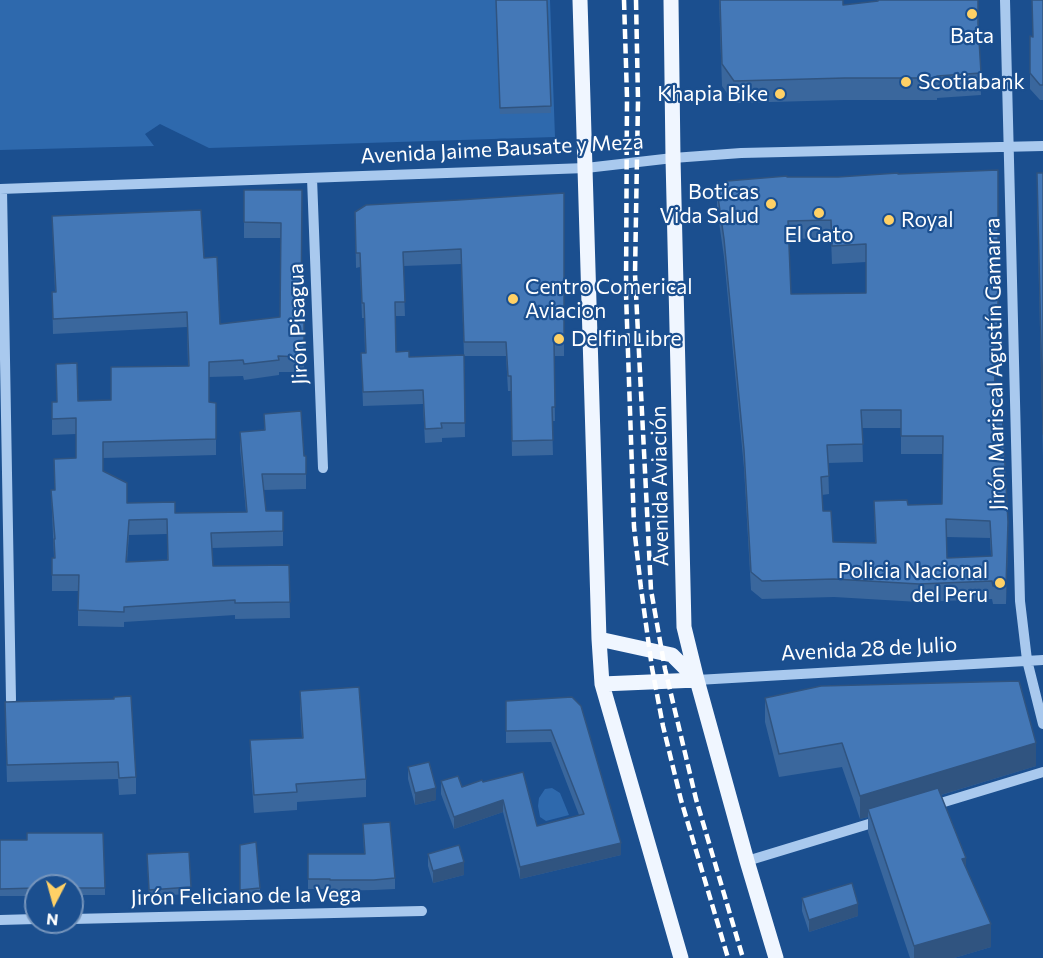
<!DOCTYPE html>
<meta charset="utf-8">
<style>
body{margin:0}
#map{position:relative;width:1043px;height:958px;overflow:hidden;background:#1b4f8f;font-family:Commissioner,sans-serif}
canvas{display:block}
.north{position:absolute;left:24px;top:874px;width:60px;height:60px;box-sizing:border-box;background:#1b4f8f;border:2px solid #7695bc;border-radius:50%;rotate:186deg;font-size:16px;font-weight:700;line-height:24px;text-align:center;color:#fff}
.north::after{content:'';display:block;margin:auto;width:21px;height:27px;background:#ffd166;clip-path:polygon(50% 0,100% 100%,50% 72%,0 100%)}
</style>
<div id="map">
<canvas width="1043" height="958"></canvas>
<div class="north">N</div>
</div>
<script>
const ctx = document.querySelector('canvas').getContext('2d');
ctx.lineJoin = 'round';
function paint(path, color) { ctx.fillStyle = color; ctx.fill(path, 'evenodd'); }
const toPath = rows => new Path2D(rows.map(r => 'M' + r).join(''));
function trace(path, color, width, dash) { ctx.strokeStyle = color; ctx.lineWidth = width; ctx.lineCap = dash ? 'butt' : 'round'; ctx.setLineDash(dash || []); ctx.stroke(path); }
function label(font, color, halo, rows, align = 'center') {
  ctx.font = font + ' Commissioner,sans-serif'; ctx.lineWidth = 4.5; ctx.setLineDash([]); ctx.textBaseline = 'middle'; ctx.strokeStyle = halo; ctx.fillStyle = color; for (const [text, x, y, turn = 0] of rows) {
    ctx.save(); ctx.translate(x, y); ctx.rotate((+turn || 0) * Math.PI / 180); ctx.textAlign = isNaN(turn) ? turn : align; if (halo) ctx.strokeText(text, 0, 0); ctx.fillText(text, 0, 0); ctx.restore();
  }
}
const green = toPath([
 [0,0,550,0,555,137,209,148,160,124,145,134,154,146,0,150],
 [552,788,560,793,569,815,546,821,540,817,538,806,539,798,545,789]
]);
const minor = toPath([
 [1005,0,1020,601,1027,660,1043,724],
 [312,178,323,468],
 [0,189,586,168,673,158,741,153,1043,146],
 [2,189,11,700],
 [697,680,1043,660],
 [931,806,1043,772],
 [747,861,882,820],
 [72,919,422,911],
 [0,920,36,919]
]);
const major = toPath([
 [580,0,599,639,602,684,681,958],
 [671,0,673,158,684,627,697,680,747,861,776,958],
 [599,639,672,655,697,680],
 [602,684,697,680]
]);
const rail = toPath([
 [624,0,627,97,626,294,634,527,641,588,652,668,663,726,681,800,728,958],
 [636,0,638,100,635,274,651,590,665,669,696,799,743,958]
]);
const wall = toPath([
 [496,0,547,0,551,113,500,114],
 [719,0,843,0,843,5,877,1,877,0,978,0,981,95,937,98,937,100,845,100,734,103,722,86],
 [1032,0,1043,0,1043,100,1040,100,1030,89,1030,36,1033,37],
 [998,170,998,361,994,361,995,392,1008,540,1006,604,993,604,992,599,919,602,834,597,762,599,751,590,744,468,724,257,717,208,717,190,787,177,838,177],
 [831,238,832,264,866,262,866,293,791,294,788,239],
 [862,428,901,428,901,454,942,454,942,504,908,505,874,501,875,543,833,542,823,511,822,495,829,494,828,463,863,462],
 [947,537,990,538,991,556,947,558],
 [1037,173,1043,173,1043,459,1037,198],
 [244,190,302,190,301,320,304,320,304,372,279,372,279,375,244,380,243,376,209,377,209,402,216,403,216,455,103,458,103,471,127,503,175,513,246,512,240,448,240,432,264,430,264,414,304,456,306,456,306,489,263,490,266,511,283,531,283,546,212,548,213,566,289,565,290,618,235,619,235,615,124,622,124,627,78,626,78,591,52,591,52,558,54,558,51,490,55,490,76,458,76,434,52,435,52,402,57,402,56,364,78,401,111,400,188,366,187,327,53,334,52,292,55,292,52,216,204,258,220,324,280,317,281,238,244,238],
 [167,534,167,560,127,562,129,535],
 [564,193,564,356,554,356,555,421,552,421,553,455,512,456,511,391,508,391,506,356,464,356,461,264,403,266,405,316,395,316,396,352,409,357,464,355,465,437,442,438,442,442,425,443,423,404,363,406,361,353,365,353,364,318,362,318,360,267,356,268,355,212,458,200],
 [300,691,366,779,366,797,297,802,297,810,254,813,250,758,250,740,302,738,300,709],
 [572,697,621,855,520,879,503,812,454,829,441,794,441,781,462,787,483,782,537,826,579,815,551,742,506,743,506,701],
 [765,698,1036,766,941,795,991,947,954,958,910,958,868,832,868,817,860,819,842,767,779,777,765,722],
 [114,699,136,777,136,794,119,795,118,779,7,782,5,719],
 [408,767,436,800,415,805,408,779],
 [363,824,395,878,395,889,374,890,330,891,330,889,308,889,308,854,364,854],
 [0,840,105,888,105,895,72,895,72,886,36,886,36,896,0,896],
 [240,845,260,888,260,900,240,903],
 [428,854,464,875,433,883,428,866],
 [147,860,191,887,191,894,149,896],
 [802,898,858,916,809,932,802,911]
]);
const shadedWall = toPath([
 [1008,522,1008,540,1006,604,1006,586],
 [1036,743,1036,766,871,816,868,809,868,817,860,819,860,796],
 [436,788,436,800,415,805,415,793],
 [503,800,503,812,454,829,454,817],
 [621,843,621,855,520,879,520,867],
 [966,858,966,881,962,859],
 [464,862,464,875,433,883,433,871],
 [858,904,858,916,809,932,809,920],
 [991,924,991,947,954,958,914,958,914,946]
]);
const building = toPath([
 [496,0,547,0,551,106,500,108,496,0],
 [720,0,843,0,843,5,878,1,878,0,978,0,978,23,981,73,937,76,937,78,845,78,734,81,722,64,720,0],
 [1032,0,1043,0,1043,85,1040,85,1030,73,1030,36,1033,37,1032,0],
 [998,170,998,343,994,343,995,392,1001,391,1008,522,1006,586,993,586,992,581,919,584,834,579,762,581,751,572,744,450,724,239,717,190,727,181,787,176,787,177,838,177,898,173,898,174,998,170],
 [831,220,832,246,866,244,866,293,791,294,788,221,831,220],
 [861,410,901,410,901,436,943,436,942,504,908,505,907,500,874,501,876,543,833,542,831,511,823,511,821,477,829,476,827,445,863,444,861,410],
 [946,519,990,521,992,556,947,558,946,519],
 [1037,173,1043,173,1043,434,1043,430,1037,173],
 [244,190,302,190,301,320,304,320,304,357,278,356,279,360,244,364,243,360,209,362,209,402,216,403,216,439,103,442,103,471,127,483,127,503,175,502,175,513,247,512,240,432,265,430,264,414,301,411,304,456,306,456,306,474,262,474,266,511,283,511,283,531,211,533,213,566,289,565,290,602,235,603,235,600,124,607,124,612,78,610,79,575,52,575,52,558,55,558,54,539,55,539,51,490,55,490,54,459,76,458,76,418,52,419,52,402,57,402,56,364,77,363,78,401,111,400,111,367,189,366,187,312,53,319,52,292,56,292,52,216,201,210,204,258,217,257,220,324,280,317,281,223,244,222,244,190],
 [167,519,168,560,126,562,129,520,167,519],
 [564,193,564,341,554,341,555,407,552,407,553,440,512,441,511,376,508,376,506,342,464,342,461,249,403,252,405,302,395,302,396,352,409,351,409,357,464,355,465,423,441,423,442,428,425,429,423,390,363,392,361,353,366,353,364,303,362,303,360,253,356,253,355,212,366,205,458,200,564,193],
 [1019,681,1036,743,860,796,842,743,779,754,765,698,821,686,1019,681],
 [359,687,366,779,296,784,297,792,254,795,250,740,303,738,300,691,359,687],
 [131,696,136,777,119,778,118,762,7,765,5,702,114,699,114,697,131,696],
 [572,697,581,706,621,843,520,867,503,800,454,817,441,781,458,776,462,787,482,780,483,782,523,772,537,826,584,814,551,730,506,731,506,701,572,697],
 [429,762,436,788,415,793,408,767,429,762],
 [938,788,966,858,962,859,991,924,914,946,868,809,938,788],
 [390,822,395,878,374,880,330,880,330,879,308,879,308,854,365,854,363,824,390,822],
 [27,833,103,833,105,888,72,888,72,886,36,886,36,888,0,889,0,840,27,840,27,833],
 [256,842,260,888,240,890,240,845,256,842],
 [459,845,464,862,433,871,428,854,459,845],
 [189,852,191,887,149,890,147,854,189,852],
 [852,883,858,904,809,920,802,898,852,883]
]);
const markers = [
 [972,14,6,"#ffd166"],
 [906,82,6,"#ffd166"],
 [780,94,6,"#ffd166"],
 [771,204,6,"#ffd166"],
 [819,213,6,"#ffd166"],
 [889,220,6,"#ffd166"],
 [513,299,6,"#ffd166"],
 [559,339,6,"#ffd166"],
 [1000,583,6,"#ffd166"]
];
const poiNames = [
 ["Bata",972,36,"center"],
 ["Scotiabank",918,82],
 ["Khapia Bike",768,94,"right"],
 ["Boticas",759,192,"right"],
 ["Vida Salud",759,216,"right"],
 ["Royal",901,220],
 ["El Gato",819,235,"center"],
 ["Centro Comerical",525,287],
 ["Aviacion",525,311],
 ["Delfin Libre",571,339],
 ["Policia Nacional",988,571,"right"],
 ["del Peru",988,595,"right"]
];
const streetNames = [
 ["Avenida Jaime Bausate y Meza",502,149,-3],
 ["Jirón Pisagua",298,324,-92],
 ["Jirón Mariscal Agustín Gamarra",995,364,-91],
 ["Avenida Aviación",660,486,-91],
 ["Avenida 28 de Julio",869,649,-3],
 ["Jirón Feliciano de la Vega",246,896,-1]
];
paint(green, '#2e69ad');
trace(minor, '#a9c9ee', 10);
trace(major, '#f0f6ff', 15);
trace(rail, '#fff', 4.5, [10, 4.5]);
paint(wall, '#3a679d');
paint(shadedWall, '#305480');
paint(building, '#4478b7');
trace(building, '#305480', 1.5);
for (const [x, y, r, color] of markers) { const dot = new Path2D(); dot.arc(x, y, r, 0, 2 * Math.PI); ctx.fillStyle = color; ctx.fill(dot); trace(dot, '#1b4f8f', 2); }
label('21px', '#fff', '#1b4f8f', poiNames, 'left');
label('21px', '#fff', '#1b4f8f', streetNames);
</script>
